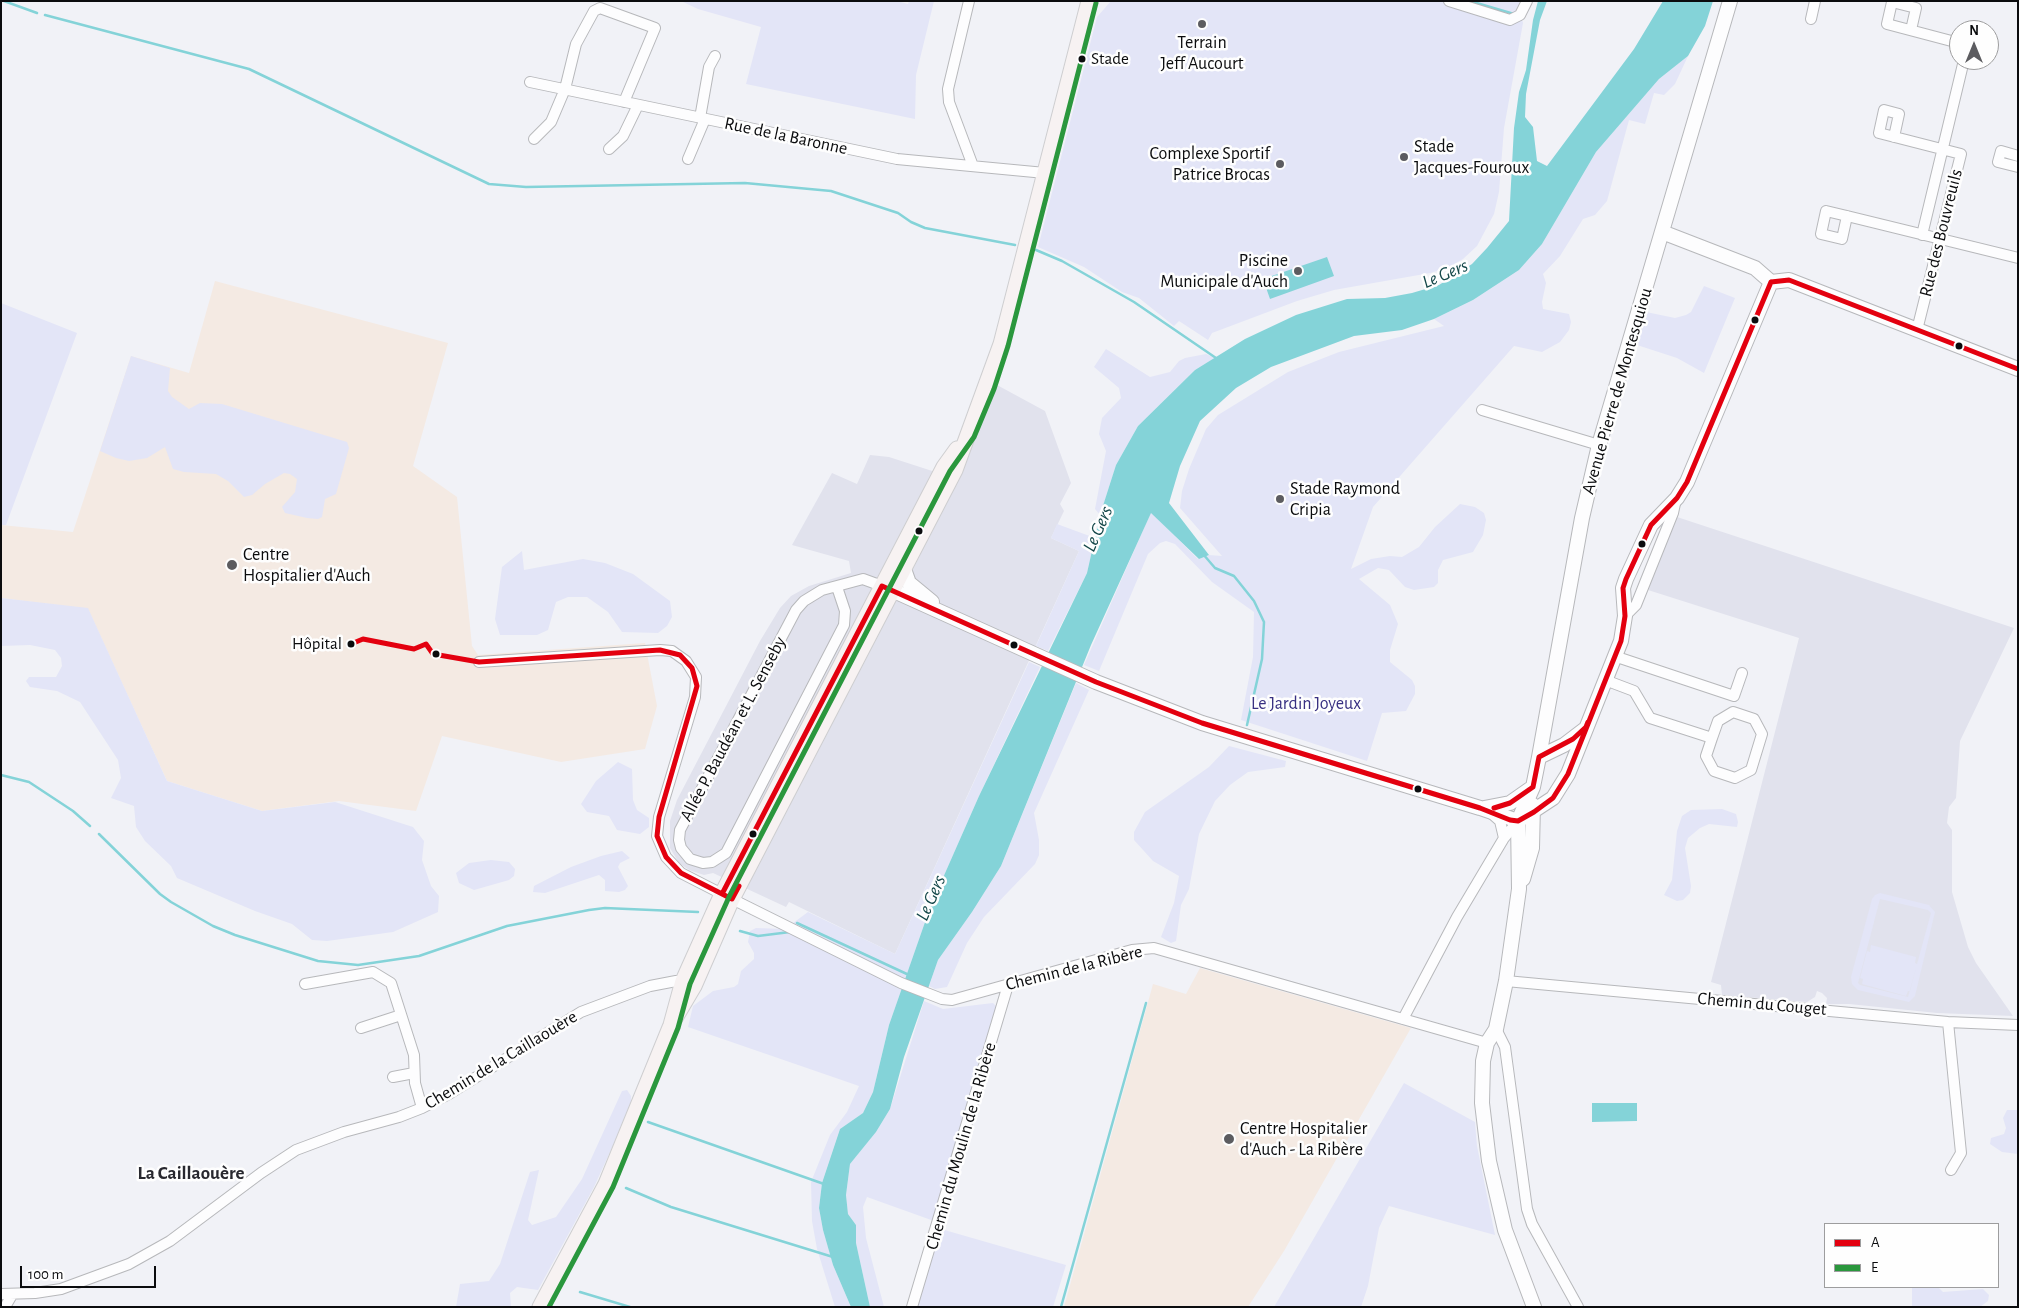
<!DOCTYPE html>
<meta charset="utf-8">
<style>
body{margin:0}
#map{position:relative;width:2019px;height:1308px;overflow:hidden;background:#f1f2f7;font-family:"Alegreya Sans",sans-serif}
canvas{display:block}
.frame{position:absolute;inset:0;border:2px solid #0b0c0e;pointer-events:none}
.legend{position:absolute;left:1824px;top:1223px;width:175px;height:65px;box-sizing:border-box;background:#fefefe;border:1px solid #9d9d9e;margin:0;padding:6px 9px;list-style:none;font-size:15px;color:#0b0c0e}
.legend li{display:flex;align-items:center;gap:10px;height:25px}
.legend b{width:25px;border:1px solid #9d9d9e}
.north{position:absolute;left:1949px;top:20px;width:50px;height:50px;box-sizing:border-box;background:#fefefe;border:1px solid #9d9d9e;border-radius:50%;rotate:0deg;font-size:14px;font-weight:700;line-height:20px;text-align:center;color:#0b0c0e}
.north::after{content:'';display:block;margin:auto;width:18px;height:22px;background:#5c5c60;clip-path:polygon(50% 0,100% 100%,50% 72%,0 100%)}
.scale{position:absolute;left:20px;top:1266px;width:136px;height:22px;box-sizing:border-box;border:2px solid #0b0c0e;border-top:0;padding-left:6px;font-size:15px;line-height:18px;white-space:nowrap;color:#0b0c0e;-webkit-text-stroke:4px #fefefe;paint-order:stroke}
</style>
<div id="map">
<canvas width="2019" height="1308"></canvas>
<div class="frame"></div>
<ul class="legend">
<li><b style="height:6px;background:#e3000f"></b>A</li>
<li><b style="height:6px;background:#2a973d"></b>E</li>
</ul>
<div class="north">N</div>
<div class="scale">100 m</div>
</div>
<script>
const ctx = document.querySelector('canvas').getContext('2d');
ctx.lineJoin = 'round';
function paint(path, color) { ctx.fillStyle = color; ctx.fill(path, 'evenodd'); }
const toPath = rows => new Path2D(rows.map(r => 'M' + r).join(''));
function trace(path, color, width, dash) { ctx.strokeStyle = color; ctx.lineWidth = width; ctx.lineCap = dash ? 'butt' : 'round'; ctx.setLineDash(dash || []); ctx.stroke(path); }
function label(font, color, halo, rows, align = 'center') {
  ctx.font = font + ' "Alegreya Sans",sans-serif'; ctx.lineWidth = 5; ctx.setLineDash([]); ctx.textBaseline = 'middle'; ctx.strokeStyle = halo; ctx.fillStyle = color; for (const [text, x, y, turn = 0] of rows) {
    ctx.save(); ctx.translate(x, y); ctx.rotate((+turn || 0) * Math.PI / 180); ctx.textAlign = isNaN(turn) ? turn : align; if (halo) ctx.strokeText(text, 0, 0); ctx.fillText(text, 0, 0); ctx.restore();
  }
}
const built = toPath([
 [997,385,1045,411,1071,483,1060,504,1064,511,1051,538,1079,551,895,954,789,902,786,907,713,873,704,875,689,870,679,863,670,848,670,821,677,800,760,641,780,608,791,596,809,586,851,573,849,561,792,545,832,473,857,484,870,455,889,457,957,479],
 [1677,517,2014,628,1960,741,1956,798,1949,807,1947,823,1952,830,1952,892,1968,947,1976,963,2013,1016,1937,1013,1849,1004,1826,1004,1827,998,1822,993,1817,991,1815,997,1807,1002,1722,995,1721,985,1711,982,1799,638,1648,590]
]);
const medical = toPath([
 [215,281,448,343,413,466,457,497,472,646,478,655,645,643,657,706,645,749,561,762,442,736,416,811,339,801,262,811,167,781,88,609,1,598,1,525,73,532,131,356,189,373],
 [1200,968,1411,1028,1284,1251,1248,1307,1064,1307,1153,984,1186,994]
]);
const green = toPath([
 [681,1,897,1,908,4,909,1,934,1,916,75,915,119,746,84,761,27,698,9],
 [1111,1,1520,1,1518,8,1523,23,1504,128,1499,192,1494,214,1477,246,1463,259,1447,268,1430,273,1334,290,1297,301,1212,333,1208,340,1179,321,1174,326,1139,298,1122,292,1084,267,1038,247,1097,17],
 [1688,56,1675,84,1664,95,1654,93,1645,124,1629,120,1607,201,1595,215,1583,219,1560,256,1543,274,1546,283,1542,302,1543,309,1569,314,1571,322,1569,330,1560,342,1542,352,1514,346,1373,507,1351,569,1371,559,1390,556,1402,557,1419,547,1435,527,1460,504,1475,507,1484,513,1486,520,1483,535,1473,552,1443,560,1438,570,1438,583,1434,587,1414,590,1405,587,1389,570,1378,568,1359,579,1390,605,1398,624,1390,650,1390,662,1412,680,1415,686,1415,694,1406,711,1382,713,1367,761,1241,720,1253,657,1254,612,1212,582,1175,544,1166,541,1160,543,1148,554,1099,671,1084,665,1151,512,1198,559,1209,555,1222,556,1180,508,1182,491,1189,469,1206,429,1218,415,1288,372,1339,352,1444,326,1434,319,1473,300,1519,270,1542,244,1596,152,1659,79],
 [1704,286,1735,298,1704,373,1677,358,1637,345,1646,312,1675,318,1686,315,1691,312],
 [1,303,77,333,6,525,1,525],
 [1106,349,1150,377,1170,372,1179,361,1185,358,1206,354,1215,358,1195,370,1138,426,1116,465,1100,515,1095,509,1106,451,1099,434,1102,418,1121,398,1119,388,1094,367],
 [131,356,170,368,168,391,172,397,189,409,200,403,222,404,347,442,349,448,336,494,325,499,322,517,318,519,307,518,285,513,282,507,295,492,297,479,290,474,284,473,265,484,252,495,244,497,228,481,216,474,184,472,173,469,165,447,147,458,129,461,116,458,100,451],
 [1057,524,1095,538,1087,573,1048,651,1036,646,1079,551,1051,538],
 [522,551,524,570,583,559,605,563,633,574,670,601,672,617,667,626,658,633,622,632,608,612,587,597,568,597,556,602,548,630,537,635,500,635,495,619,502,567],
 [1,598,88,608,167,781,262,811,335,802,413,827,424,841,422,860,431,886,439,896,438,912,393,932,327,941,312,940,292,924,255,911,177,878,171,866,145,841,136,827,134,806,111,798,121,778,118,760,80,702,57,691,30,687,26,681,29,677,56,677,62,666,61,658,55,650,30,645,1,646],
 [1029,662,1040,667,979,796,931,905,889,1025,873,1092,863,1113,840,1129,822,1183,819,1208,823,1230,833,1265,851,1307,835,1307,817,1249,812,1221,811,1182,830,1135,847,1112,859,1086,688,1027,693,1006,713,991,734,987,738,984,741,971,754,959,754,953,748,942,750,931,756,928,785,929,808,912,895,954],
 [1076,683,1089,690,1034,813,1039,840,1039,855,1035,864,984,917,967,943,947,987,935,989,929,986,938,960,972,912,1001,866],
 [1229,746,1286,761,1285,767,1248,772,1230,785,1215,801,1199,834,1189,889,1181,905,1176,941,1171,943,1161,937,1174,903,1179,876,1153,861,1134,840,1134,832,1145,812,1209,767],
 [618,762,632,769,633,800,637,810,649,818,649,827,640,834,617,830,609,816,587,812,581,804,596,781],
 [1722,809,1736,814,1738,822,1737,827,1709,824,1700,828,1688,838,1685,848,1691,886,1690,893,1683,900,1677,901,1664,895,1672,880,1677,831,1682,816,1691,810],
 [622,851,630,858,620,863,618,867,628,886,625,890,619,892,605,891,605,880,599,875,545,893,533,892,534,886,571,867,601,856],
 [491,860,509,862,515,869,514,876,509,880,474,890,459,883,456,873,469,863],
 [1880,893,1929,905,1935,912,1915,996,1909,1002,1858,990,1852,984,1851,977,1872,899,1875,895],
 [1880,899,1928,910,1931,913,1908,997,1860,985,1858,983],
 [1871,945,1916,957,1915,963,1917,964,1910,991,1908,991,1906,996,1862,984,1863,979,1860,978,1867,951,1870,952],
 [924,1001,943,1009,993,1003,997,1007,934,1221,867,1197,863,1207,866,1238,884,1307,870,1307,856,1243,856,1225,848,1214,846,1195,850,1164,876,1132,890,1109],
 [1404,1083,1475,1122,1477,1146,1495,1235,1389,1206,1379,1228,1368,1286,1361,1307,1274,1307],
 [627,1090,631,1096,631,1106,594,1187,538,1290,517,1287,510,1293,511,1307,456,1307,460,1284,489,1281,500,1264,530,1172,539,1170,528,1220,532,1225,556,1217,582,1179,622,1091],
 [2007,1110,2018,1110,2018,1154,2002,1152,1990,1144,1991,1138,2004,1134,2006,1128,2003,1118],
 [941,1229,1066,1265,1053,1307,917,1307],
 [1912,1287,1938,1287,1943,1292,1983,1289,1989,1295,1988,1301,1980,1307,1912,1307]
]);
const water = toPath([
 [1538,1,1547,1,1540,20,1526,94,1525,117,1533,127,1537,161,1547,166,1634,49,1663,1,1713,1,1705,26,1688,56,1659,79,1596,152,1542,244,1519,270,1473,300,1434,319,1402,330,1354,336,1271,367,1236,388,1200,421,1180,466,1169,503,1209,555,1199,559,1151,513,1091,645,1001,866,972,912,938,960,904,1057,890,1109,876,1132,850,1164,846,1195,848,1214,856,1225,856,1243,870,1307,851,1307,833,1265,823,1230,819,1208,822,1183,840,1129,863,1113,873,1092,889,1025,931,905,979,796,1087,573,1100,515,1116,465,1138,426,1195,370,1245,339,1296,315,1347,299,1385,298,1412,293,1439,285,1472,264,1487,248,1509,221,1514,128,1519,92,1526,70,1533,20],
 [1327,257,1334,276,1270,299,1263,279],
 [1592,1103,1637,1103,1637,1121,1592,1122]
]);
const stream = toPath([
 [4,1,37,13],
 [1470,1,1514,14],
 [45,15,249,69,489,184,526,187,745,183,831,191,898,213,911,222,925,228,1015,245],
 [1036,250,1062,261,1134,302,1216,358],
 [1203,554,1215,568,1234,576,1254,601,1264,622,1262,659,1247,725],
 [1,775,29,782,73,811,90,826],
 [99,834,160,894,171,902,213,926,235,935,318,961,358,965,419,956,507,926,589,910,605,908,698,912],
 [797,923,909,975],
 [740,931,758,936,790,932],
 [648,1122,824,1184],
 [626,1188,671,1207,833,1257],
 [580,1292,630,1307],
 [1061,1307,1146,1003]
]);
const street = toPath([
 [969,1,948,89,949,102,973,166],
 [1449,1,1510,20,1520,15,1527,1],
 [1811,19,1815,1],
 [1911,30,1916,8,1892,2,1887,24,1959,43],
 [530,82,897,159,1045,173],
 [700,118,709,67,715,56],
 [1894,137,1899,114,1884,110,1879,133,1961,154,1917,330],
 [534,139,551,122,565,89,576,44,594,11,600,8,655,28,624,102],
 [609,149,623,136,638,105],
 [2018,156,2001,151,1998,162,2018,167],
 [688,159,705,119],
 [1847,216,1842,239,1821,234,1826,211,1847,216,2018,258],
 [1922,235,1964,60],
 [1482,410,1599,445],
 [837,587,845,611,844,625,726,853,712,862,703,863,690,859,681,848,679,840,680,830,796,610,804,601,822,590,863,579,882,586],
 [1625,616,1636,605,1673,513,1676,499],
 [1614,656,1734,696,1742,673],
 [479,662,660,650,672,651,686,661,696,677,695,697,659,817,657,836,666,857,681,873,722,894],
 [1605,680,1634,691,1650,718,1712,738,1706,756,1714,771,1735,778,1751,770,1762,734,1754,719,1733,712,1718,721,1712,738],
 [1491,813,1500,821,1504,838],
 [732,899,901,983,942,999,952,1000,1132,950,1154,948,1487,1043],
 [1506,981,1948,1022,2018,1025],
 [305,984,373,972,391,983,414,1055,415,1083,422,1108],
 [1403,1019,1457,917,1504,838,1518,821],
 [1948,1022,1961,1153,1951,1170],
 [361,1028,401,1015],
 [1496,1029,1505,1047,1527,1209,1532,1224,1578,1307],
 [393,1077,414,1073],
 [1,1294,35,1293,61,1289,129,1264,170,1241,261,1173,296,1150,344,1132,399,1117,422,1108,449,1094,581,1012,650,986,676,981,686,982],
 [5,1307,12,1295],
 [912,1307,1008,985]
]);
const secondary = toPath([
 [1662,232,1755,268,1771,282,1789,280,2018,369],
 [904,569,909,583,932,602],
 [883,586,1096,682,1202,723,1480,808,1518,821],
 [1539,757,1564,745,1585,729],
 [1484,808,1510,803,1530,789],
 [1518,821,1553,798,1568,774,1621,641,1625,616,1623,588,1626,579,1651,525,1677,498,1687,482,1771,282],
 [1523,879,1532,848,1533,805],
 [1534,1307,1505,1230,1489,1161,1482,1103,1483,1061,1487,1043,1496,1029,1506,981,1519,889,1518,821,1533,787,1539,757,1582,518,1599,445,1730,1]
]);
const primary = toPath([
 [671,1025,694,986,732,899,955,470,1001,344,1089,1],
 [540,1307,606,1184,671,1025,683,981,722,894,944,467,957,449]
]);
const bus1 = toPath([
 [1771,282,1789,280,2018,369],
 [351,644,363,639,414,649,426,644,433,654,479,662,660,650,680,655,692,668,697,686,659,817,657,836,666,857,681,873,732,899,739,886],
 [1494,808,1510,803,1533,787,1539,757,1573,739,1586,727,1588,722],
 [722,894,882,586,1096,682,1202,723,1480,808,1510,820,1518,821,1534,812,1553,798,1568,774,1621,641,1625,616,1623,588,1626,579,1651,525,1677,498,1687,482,1771,282]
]);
const bus2 = toPath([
 [549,1307,613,1187,678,1028,690,984,729,897,950,471,974,437,994,389,1008,346,1096,3]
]);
const markers = [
 [1202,24,5,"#5c5c60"],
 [1082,59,4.5,"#0b0c0e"],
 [1404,157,5,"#5c5c60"],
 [1280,164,5,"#5c5c60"],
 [1298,271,5,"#5c5c60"],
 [1755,320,4.5,"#0b0c0e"],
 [1959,346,4.5,"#0b0c0e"],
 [1280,499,5,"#5c5c60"],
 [919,531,4.5,"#0b0c0e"],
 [1642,544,4.5,"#0b0c0e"],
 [232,565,6,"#5c5c60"],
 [351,644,4.5,"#0b0c0e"],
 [1014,645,4.5,"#0b0c0e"],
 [436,654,4.5,"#0b0c0e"],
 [1418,789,4.5,"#0b0c0e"],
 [753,834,4.5,"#0b0c0e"],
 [1229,1139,6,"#5c5c60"]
];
const busNames = [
 ["Stade",1091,59],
 ["Hôpital",342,644,"right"]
];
const poiNames = [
 ["Terrain",1202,43,"center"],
 ["Jeff Aucourt",1202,64,"center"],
 ["Stade",1414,147],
 ["Jacques-Fouroux",1414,168],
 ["Complexe Sportif",1270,154,"right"],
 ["Patrice Brocas",1270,175,"right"],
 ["Piscine",1288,261,"right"],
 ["Municipale d'Auch",1288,282,"right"],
 ["Stade Raymond",1290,489],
 ["Cripia",1290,510],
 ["Centre",243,555],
 ["Hospitalier d'Auch",243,576],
 ["Centre Hospitalier",1240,1129],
 ["d'Auch - La Ribère",1240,1150]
];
const streetNames = [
 ["Rue de la Baronne",786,136,12],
 ["Rue des Bouvreuils",1941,233,-76],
 ["Avenue Pierre de Montesquiou",1617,391,-74],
 ["Allée P. Baudéan et L. Senseby",733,729,-62],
 ["Chemin de la Ribère",1074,968,-14],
 ["Chemin du Couget",1762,1004,5],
 ["Chemin de la Caillaouère",501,1060,-31],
 ["Chemin du Moulin de la Ribère",961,1146,-74]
];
const parkNames = [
 ["Le Jardin Joyeux",1306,704]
];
const waterNames = [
 ["Le Gers",1445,274,-23],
 ["Le Gers",1098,529,-66],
 ["Le Gers",931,898,-66]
];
const neighbourhoodNames = [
 ["La Caillaouère",191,1173]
];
paint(built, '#e1e2ed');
paint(medical, '#f4eae3');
paint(green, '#e3e5f7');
paint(water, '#84d3d8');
trace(stream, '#84d3d8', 2.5);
trace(street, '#b7b8bb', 12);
trace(secondary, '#b7b8bb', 16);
trace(primary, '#ceced0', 17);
trace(street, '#fdfdfe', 10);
trace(secondary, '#fdfdfe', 14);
trace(primary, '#f7f2f2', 15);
trace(bus1, '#e3000f', 5);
trace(bus2, '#2a973d', 5);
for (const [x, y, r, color] of markers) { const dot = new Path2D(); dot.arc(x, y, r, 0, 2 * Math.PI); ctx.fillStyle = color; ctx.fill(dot); trace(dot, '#fefefe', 2); }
label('17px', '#0b0c0e', '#fefefe', busNames, 'left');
label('18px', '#0b0c0e', '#fefefe', poiNames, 'left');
label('18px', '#0b0c0e', '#fefefe', streetNames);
label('18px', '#383082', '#fefefe', parkNames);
label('italic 19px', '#144749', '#fefefe', waterNames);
label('bold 19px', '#28282f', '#fefefe', neighbourhoodNames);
</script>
